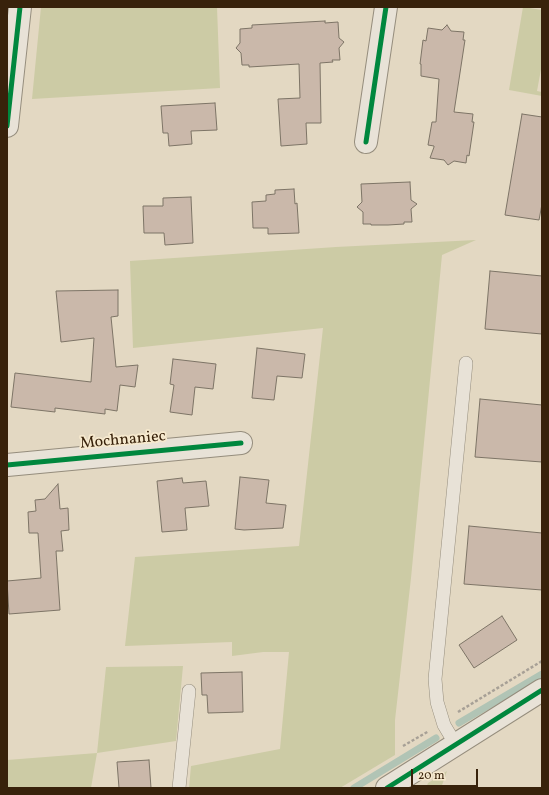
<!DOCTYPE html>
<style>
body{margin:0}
#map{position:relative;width:549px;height:795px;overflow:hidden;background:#e3d8c2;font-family:Vollkorn,serif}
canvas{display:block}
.frame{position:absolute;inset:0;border:8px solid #38220b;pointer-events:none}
.scale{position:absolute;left:411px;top:769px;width:67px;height:18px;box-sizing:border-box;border:2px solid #38220b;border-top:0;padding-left:5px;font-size:12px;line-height:14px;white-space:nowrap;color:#38220b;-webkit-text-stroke:3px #f6e9ce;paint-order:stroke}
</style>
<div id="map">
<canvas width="549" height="795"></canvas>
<div class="frame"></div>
<div class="scale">20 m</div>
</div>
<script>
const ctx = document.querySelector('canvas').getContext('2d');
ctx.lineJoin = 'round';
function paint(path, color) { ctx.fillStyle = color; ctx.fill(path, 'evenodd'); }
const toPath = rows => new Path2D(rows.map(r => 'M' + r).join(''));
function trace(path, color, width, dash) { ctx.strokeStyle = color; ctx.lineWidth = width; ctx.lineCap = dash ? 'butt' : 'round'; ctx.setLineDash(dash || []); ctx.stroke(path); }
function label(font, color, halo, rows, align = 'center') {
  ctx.font = font + ' Vollkorn,serif'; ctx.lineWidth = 3.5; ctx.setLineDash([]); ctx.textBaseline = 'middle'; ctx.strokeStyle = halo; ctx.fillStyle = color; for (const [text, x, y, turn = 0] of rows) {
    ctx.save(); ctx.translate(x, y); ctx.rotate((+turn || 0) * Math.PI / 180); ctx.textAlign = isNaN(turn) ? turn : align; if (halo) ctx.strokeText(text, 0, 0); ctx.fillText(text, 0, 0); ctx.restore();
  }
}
const green = toPath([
 [41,7,217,7,220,88,32,99],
 [523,7,542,10,542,64,537,91,542,92,542,96,509,90],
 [476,240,442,255,411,578,395,720,395,755,340,788,189,788,191,766,280,749,289,652,263,652,232,656,232,642,125,646,135,557,299,546,323,328,133,348,130,261,336,247],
 [183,666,176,741,97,753,91,788,7,788,7,760,97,753,106,667],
 [447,771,441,788,426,788,428,783]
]);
const stream = toPath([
 [459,723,542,674],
 [354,788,436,738]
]);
const building = toPath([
 [325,21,325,23,338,22,339,38,344,42,339,48,340,60,332,60,333,62,320,63,321,123,306,123,307,144,281,146,278,99,300,98,299,64,249,67,249,65,242,65,241,53,236,48,240,43,240,29,252,28,252,25,325,21],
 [447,25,451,31,464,32,463,40,465,40,454,112,473,114,472,122,474,122,469,156,467,155,466,163,454,161,448,165,444,160,430,158,434,147,434,146,428,145,432,122,436,122,439,79,421,76,421,64,420,64,423,40,426,41,428,28,442,30,447,25],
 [215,103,217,130,191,131,192,144,169,146,168,133,163,133,161,106,215,103],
 [522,114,542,117,542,204,539,220,505,215,522,114],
 [410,182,411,200,417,204,411,209,412,222,404,222,404,224,388,225,371,225,371,224,363,224,363,212,357,207,362,202,361,184,410,182],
 [294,189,295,204,297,203,299,233,268,234,268,228,253,228,252,202,266,201,266,195,275,194,275,190,294,189],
 [191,197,193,243,165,245,164,233,144,233,143,206,163,206,163,198,191,197],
 [490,271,542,276,542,334,485,329,490,271],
 [118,290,118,316,111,317,116,367,138,365,135,387,120,385,117,411,105,409,105,414,55,408,55,412,11,407,15,373,91,382,94,338,61,342,56,291,118,290],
 [257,348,305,354,302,378,277,376,274,400,252,398,257,348],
 [173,359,216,364,213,389,195,387,192,415,170,412,174,385,170,384,173,359],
 [480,399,542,405,542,462,475,457,480,399],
 [240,477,269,480,266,503,286,505,283,528,244,530,235,529,240,477],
 [182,478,183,483,206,481,209,506,185,508,187,530,162,532,157,481,182,478],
 [58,484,60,509,68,508,69,530,61,531,63,551,56,551,60,610,9,614,7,581,41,578,38,533,29,533,28,512,36,511,35,500,45,499,58,484],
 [469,526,542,533,542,590,464,584,469,526],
 [502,616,517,640,474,668,459,645,502,616],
 [242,672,243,712,208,713,207,695,202,695,201,673,242,672],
 [149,760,151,788,119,788,117,762,149,760]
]);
const path = toPath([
 [458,712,542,661],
 [403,746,429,731]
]);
const lane = toPath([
 [456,745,444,725,437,702,435,679,466,363],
 [179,788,189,691]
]);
const street = toPath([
 [7,126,20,7],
 [366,142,386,7],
 [7,465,241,443],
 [387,788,542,690]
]);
const cycleway = toPath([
 [7,126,20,7],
 [366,142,386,7],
 [7,465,241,443],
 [387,788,542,690]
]);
const streetNames = [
 ["Mochnaniec",123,441,-5]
];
paint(green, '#cccba5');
trace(stream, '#b1c4b5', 7);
paint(building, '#cab8aa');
trace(building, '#7d7466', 1);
trace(lane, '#958d7d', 14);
trace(street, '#958d7d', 24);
trace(path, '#a7a096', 2.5, [3, 2]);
trace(lane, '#e8e2d7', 13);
trace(street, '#e8e2d7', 22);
trace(cycleway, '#00873e', 5);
label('16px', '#38220b', '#f6e9ce', streetNames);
</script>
